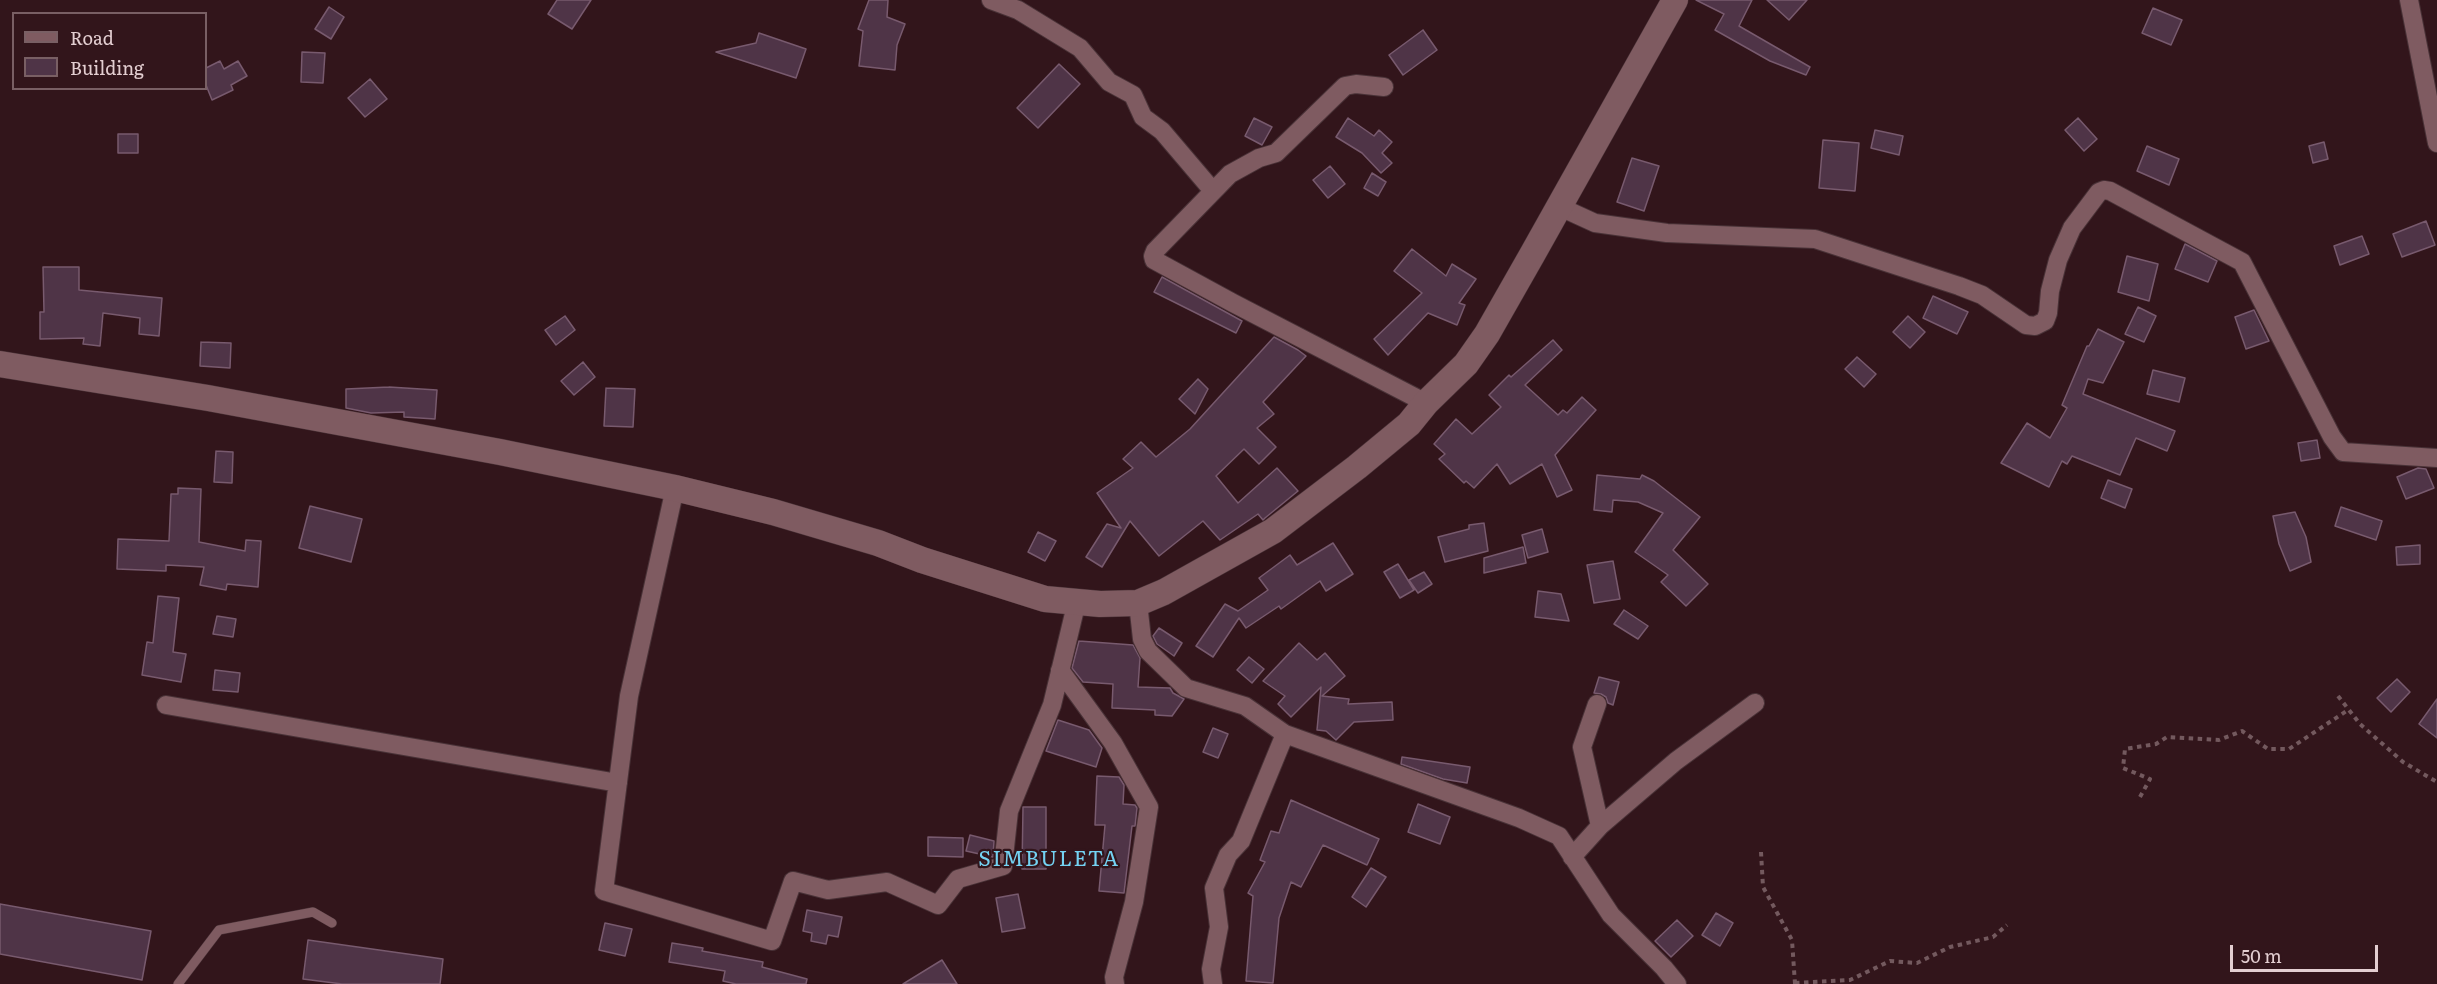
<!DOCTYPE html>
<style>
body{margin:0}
#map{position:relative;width:2437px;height:984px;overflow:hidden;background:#32151b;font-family:Literata,serif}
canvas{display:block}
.legend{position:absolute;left:12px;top:12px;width:195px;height:78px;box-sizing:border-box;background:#32151b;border:2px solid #795f64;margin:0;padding:8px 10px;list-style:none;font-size:18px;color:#e3ced1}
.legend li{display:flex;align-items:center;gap:12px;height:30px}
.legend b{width:30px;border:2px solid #795f64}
.scale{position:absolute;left:2230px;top:945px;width:148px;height:27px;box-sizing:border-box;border:3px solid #e3ced1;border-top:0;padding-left:8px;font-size:18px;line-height:21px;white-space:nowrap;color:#e3ced1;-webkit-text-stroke:4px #32151b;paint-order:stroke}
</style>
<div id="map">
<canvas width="2437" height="984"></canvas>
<ul class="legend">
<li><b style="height:8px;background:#7f5b61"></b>Road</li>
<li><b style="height:16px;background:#4f3447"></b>Building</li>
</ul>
<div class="scale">50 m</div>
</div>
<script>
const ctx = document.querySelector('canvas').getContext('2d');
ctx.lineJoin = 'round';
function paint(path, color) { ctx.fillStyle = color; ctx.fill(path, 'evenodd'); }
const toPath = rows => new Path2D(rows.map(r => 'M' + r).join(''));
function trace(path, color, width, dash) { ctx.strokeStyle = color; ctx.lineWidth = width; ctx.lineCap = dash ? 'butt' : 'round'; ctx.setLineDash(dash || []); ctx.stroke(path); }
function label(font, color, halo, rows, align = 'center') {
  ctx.font = font + ' Literata,serif'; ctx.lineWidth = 4.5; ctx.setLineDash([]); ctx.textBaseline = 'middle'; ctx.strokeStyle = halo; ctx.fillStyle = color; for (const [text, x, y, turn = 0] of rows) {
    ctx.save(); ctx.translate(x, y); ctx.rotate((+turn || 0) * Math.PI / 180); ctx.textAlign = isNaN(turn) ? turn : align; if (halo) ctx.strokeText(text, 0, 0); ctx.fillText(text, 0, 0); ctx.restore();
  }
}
const building = toPath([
 [557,0,591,0,572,29,548,14,557,0],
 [869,0,888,0,887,17,905,24,897,45,895,70,859,66,863,31,858,29,869,0],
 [1696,0,1752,0,1739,26,1810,67,1806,75,1770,61,1715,30,1724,14,1696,0],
 [1767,0,1807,0,1789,20,1767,0],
 [329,7,344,17,331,39,315,29,329,7],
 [2153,8,2182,20,2171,45,2142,33,2153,8],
 [1423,30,1437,50,1403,75,1389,55,1423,30],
 [759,33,806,49,796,78,716,52,756,43,759,33],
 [302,52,325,53,323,83,301,82,302,52],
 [220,61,224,69,238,61,247,76,231,85,233,90,212,100,206,85,206,68,220,61],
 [1059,64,1080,84,1038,128,1017,108,1059,64],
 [370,79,387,99,365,117,348,98,370,79],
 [1254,118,1272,127,1262,145,1245,136,1254,118],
 [1348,118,1374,136,1379,130,1392,142,1382,153,1392,163,1381,173,1362,153,1336,137,1348,118],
 [2078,118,2097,139,2084,151,2065,130,2078,118],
 [1875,130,1903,136,1899,155,1871,148,1875,130],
 [118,134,138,134,138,153,118,153,118,134],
 [1823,140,1859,143,1855,191,1819,188,1823,140],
 [2324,142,2328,159,2313,163,2309,146,2324,142],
 [2147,146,2179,159,2169,185,2137,171,2147,146],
 [1632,158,1659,166,1644,211,1617,202,1632,158],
 [1330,166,1345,184,1328,198,1313,180,1330,166],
 [1372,173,1386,182,1378,196,1364,188,1372,173],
 [2426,221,2435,245,2402,257,2393,234,2426,221],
 [2362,236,2369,254,2340,265,2334,246,2362,236],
 [2185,244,2217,261,2208,282,2175,269,2185,244],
 [1412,249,1446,276,1452,264,1476,279,1459,303,1465,305,1457,325,1428,313,1388,355,1374,339,1422,293,1394,271,1412,249],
 [2127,256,2158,264,2149,301,2118,292,2127,256],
 [43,267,79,267,79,290,162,298,159,336,139,334,140,318,103,313,100,346,83,344,84,338,40,339,40,312,44,312,43,267],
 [1162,277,1242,321,1236,333,1154,292,1162,277],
 [1933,296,1968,312,1957,334,1923,318,1933,296],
 [2138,307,2156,316,2144,342,2125,334,2138,307],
 [2254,310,2269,341,2246,349,2235,317,2254,310],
 [565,316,575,330,556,345,545,330,565,316],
 [1908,316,1925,332,1910,348,1893,332,1908,316],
 [2098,329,2124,342,2103,383,2088,379,2083,394,2175,431,2167,451,2136,438,2120,475,2072,456,2067,464,2062,461,2049,487,2001,463,2027,423,2050,438,2067,408,2062,405,2087,346,2089,346,2098,329],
 [1274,337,1298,350,1306,356,1263,402,1274,414,1257,428,1276,447,1259,464,1244,449,1216,476,1238,503,1277,468,1298,491,1265,518,1263,520,1258,514,1220,540,1203,521,1159,556,1130,521,1102,567,1086,557,1107,524,1121,528,1097,493,1133,468,1123,459,1141,442,1156,457,1190,429,1274,337],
 [1553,340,1562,350,1525,385,1558,415,1563,410,1567,413,1582,397,1596,410,1555,455,1572,490,1557,497,1542,464,1510,484,1497,464,1474,488,1466,481,1464,483,1439,459,1445,454,1434,444,1456,419,1472,434,1501,407,1489,395,1509,375,1511,377,1553,340],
 [201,342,231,343,230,368,200,366,201,342],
 [1857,357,1876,374,1864,387,1845,369,1857,357],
 [583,362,595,377,574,395,561,381,583,362],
 [2153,370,2185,378,2179,402,2147,394,2153,370],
 [1198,379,1208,389,1195,414,1179,399,1198,379],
 [389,387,437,390,435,419,404,417,404,412,371,413,346,408,346,389,389,387],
 [606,388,635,389,633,427,604,426,606,388],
 [2317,440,2320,458,2301,461,2298,443,2317,440],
 [216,451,233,452,232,483,214,482,216,451],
 [2418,468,2426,469,2434,488,2406,499,2397,477,2418,468],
 [1597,475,1640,479,1642,475,1654,481,1700,517,1673,550,1708,584,1686,606,1661,582,1668,575,1635,552,1663,513,1638,502,1613,500,1612,512,1594,510,1597,475],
 [2108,480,2132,489,2125,508,2101,498,2108,480],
 [178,488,201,489,199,542,245,551,246,540,261,541,258,587,227,584,226,590,200,585,204,567,166,565,166,571,117,569,118,539,169,541,171,494,178,494,178,488],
 [310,506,362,519,351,562,299,548,310,506],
 [2341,507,2382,521,2376,540,2335,526,2341,507],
 [2295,512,2306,537,2311,562,2290,571,2279,544,2273,516,2295,512],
 [1484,523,1488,551,1445,562,1438,537,1469,529,1469,525,1484,523],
 [1542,529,1548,552,1528,558,1522,535,1542,529],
 [1038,532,1056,541,1045,561,1028,552,1038,532],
 [1333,543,1353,574,1326,591,1320,581,1281,609,1279,606,1246,628,1239,618,1213,657,1196,646,1225,604,1238,611,1268,590,1259,578,1290,555,1297,565,1333,543],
 [2420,545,2420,564,2397,565,2396,547,2420,545],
 [1523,547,1526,563,1484,573,1484,558,1523,547],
 [1613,561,1620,599,1594,603,1587,565,1613,561],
 [1398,564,1414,590,1400,598,1384,572,1398,564],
 [1424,572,1432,584,1418,593,1409,580,1424,572],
 [1538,591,1561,594,1569,621,1535,617,1538,591],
 [158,596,179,598,173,652,186,654,181,682,142,675,147,642,153,643,158,596],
 [1624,610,1648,626,1638,639,1614,624,1624,610],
 [217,616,236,619,233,637,213,634,217,616],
 [1159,628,1182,643,1174,656,1157,644,1153,636,1159,628],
 [1079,641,1133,645,1140,658,1138,687,1170,688,1173,693,1184,699,1172,716,1155,715,1155,710,1112,708,1113,684,1083,682,1072,668,1079,641],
 [1299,643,1317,660,1325,653,1345,676,1322,696,1349,699,1348,704,1392,702,1393,720,1354,722,1336,740,1326,731,1317,730,1321,687,1291,717,1278,704,1285,696,1263,681,1299,643],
 [1249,657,1264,669,1252,683,1237,670,1249,657],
 [215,670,240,673,238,692,213,690,215,670],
 [1599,677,1619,682,1613,705,1608,703,1606,697,1601,694,1594,693,1599,677],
 [2397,679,2410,692,2391,712,2377,698,2397,679],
 [2437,699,2437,738,2419,724,2437,699],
 [1058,720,1089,730,1102,748,1096,767,1046,751,1058,720],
 [1213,728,1228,734,1218,758,1203,752,1213,728],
 [1402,757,1470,767,1467,783,1443,779,1401,764,1402,757],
 [1097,776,1119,777,1124,785,1123,804,1135,805,1137,808,1135,826,1132,826,1124,893,1099,891,1105,825,1095,825,1097,776],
 [1291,800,1379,839,1367,865,1323,845,1301,887,1291,882,1279,918,1273,983,1246,981,1253,896,1248,893,1265,862,1260,860,1271,831,1279,833,1291,800],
 [1418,804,1450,817,1440,844,1408,832,1418,804],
 [1023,807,1046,807,1046,869,1022,869,1023,807],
 [970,835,994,841,993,857,966,851,970,835],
 [928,837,963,838,963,857,928,856,928,837],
 [1371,868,1386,877,1366,907,1352,897,1371,868],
 [1018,894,1025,928,1002,932,996,898,1018,894],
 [0,904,151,931,142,980,0,954,0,904],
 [807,910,842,917,838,937,828,935,826,944,811,941,812,933,803,931,807,910],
 [1716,913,1733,923,1720,946,1702,935,1716,913],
 [1677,920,1693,936,1671,957,1655,941,1677,920],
 [605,923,632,929,625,956,599,950,605,923],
 [308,940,443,959,440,984,342,984,303,979,308,940],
 [672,943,703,948,702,951,763,962,762,967,807,979,806,984,736,984,723,981,725,971,669,962,672,943],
 [942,960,957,984,903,984,942,960]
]);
const path = toPath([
 [2338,696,2360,724,2403,762,2437,782],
 [2140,797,2150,779,2123,768,2125,749,2156,744,2167,737,2219,740,2242,731,2268,749,2289,749,2348,710],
 [1761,852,1763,887,1792,940,1795,984],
 [1795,983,1850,980,1890,961,1917,963,1950,947,1993,937,2007,925]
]);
const lane = toPath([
 [178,984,219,930,313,912,332,923]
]);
const street = toPath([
 [991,0,1018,10,1080,48,1109,82,1133,95,1143,117,1162,131,1213,191],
 [2409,0,2437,143],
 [1384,87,1356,84,1345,86,1276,153,1259,158,1230,174,1155,251,1153,256,1154,260,1233,303,1426,403],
 [1560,207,1595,223,1667,233,1815,239,1959,286,1982,295,2026,325,2035,326,2045,321,2048,313,2050,291,2058,260,2072,228,2099,192,2104,190,2110,191,2242,262,2332,437,2343,452,2437,458],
 [675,488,629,696,604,891,772,941,793,881,828,890,887,882,938,905,958,879,1003,866,1009,811,1052,705,1077,601],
 [1138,603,1142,639,1148,651,1186,688,1245,706,1285,734,1519,818,1559,836,1611,915,1664,968,1677,984],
 [1060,670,1113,743,1149,807,1134,902,1114,977,1115,984],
 [166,705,618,783],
 [1600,826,1676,761,1755,703],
 [1572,857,1600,826,1582,747,1597,704],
 [1213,984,1211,969,1219,927,1214,888,1228,855,1241,841,1285,734]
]);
const secondary = toPath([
 [0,364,208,398,500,452,675,488,773,512,878,543,922,560,1045,599,1100,604,1138,603,1164,592,1273,531,1357,467,1409,424,1426,403,1466,364,1487,334,1532,255,1675,0]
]);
const quarterNames = [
 ["SIMBULETA",1049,860]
];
paint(building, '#4f3447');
trace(building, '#785a6e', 1.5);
trace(lane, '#493237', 10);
trace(street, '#493237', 20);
trace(secondary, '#493237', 27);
trace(path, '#73595e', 4, [4.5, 4.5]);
trace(lane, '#7f5b61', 9);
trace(street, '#7f5b61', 18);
trace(secondary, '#7f5b61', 26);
ctx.letterSpacing = '1.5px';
label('21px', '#74d2f2', '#32151b', quarterNames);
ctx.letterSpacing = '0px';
</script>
